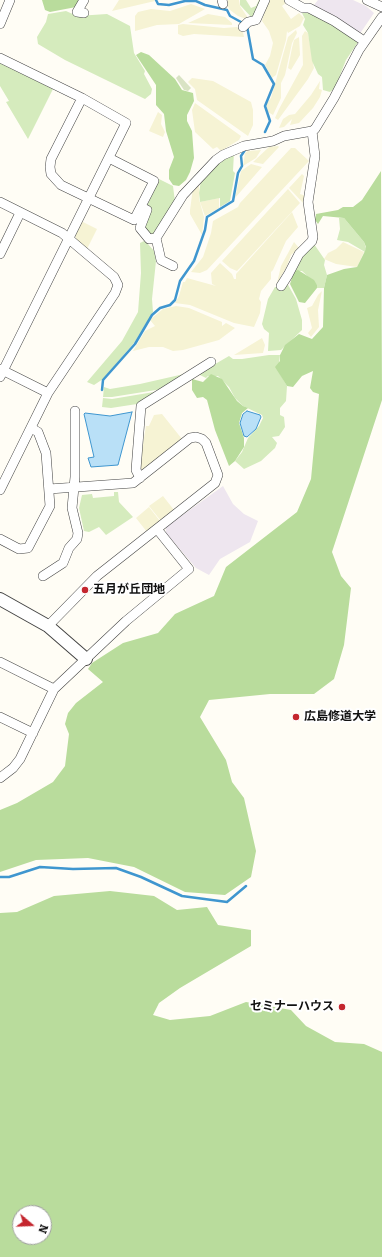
<!DOCTYPE html>
<meta charset="utf-8">
<style>
body{margin:0}
#map{position:relative;width:382px;height:1257px;overflow:hidden;background:#fffdf5;font-family:Bitter,serif}
canvas{display:block}
.north{position:absolute;left:12px;top:1205px;width:40px;height:40px;box-sizing:border-box;background:#fff;border:1px solid #a0a0a0;border-radius:50%;rotate:109deg;font-size:11px;font-weight:700;line-height:16px;text-align:center;color:#111}
.north::after{content:'';display:block;margin:auto;width:14px;height:18px;background:#c4262e;clip-path:polygon(50% 0,100% 100%,50% 72%,0 100%)}
</style>
<div id="map">
<canvas width="382" height="1257"></canvas>
<div class="north">N</div>
</div>
<script>
const ctx = document.querySelector('canvas').getContext('2d');
ctx.lineJoin = 'round';
function paint(path, color) { ctx.fillStyle = color; ctx.fill(path, 'evenodd'); }
const toPath = rows => new Path2D(rows.map(r => 'M' + r).join(''));
function trace(path, color, width, dash) { ctx.strokeStyle = color; ctx.lineWidth = width; ctx.lineCap = dash ? 'butt' : 'round'; ctx.setLineDash(dash || []); ctx.stroke(path); }
function label(font, color, halo, rows, align = 'center') {
  ctx.font = font + ' Bitter,"Noto Sans JP",serif'; ctx.lineWidth = 4; ctx.setLineDash([]); ctx.textBaseline = 'middle'; ctx.strokeStyle = halo; ctx.fillStyle = color; for (const [text, x, y, turn = 0] of rows) {
    ctx.save(); ctx.translate(x, y); ctx.rotate((+turn || 0) * Math.PI / 180); ctx.textAlign = isNaN(turn) ? turn : align; if (halo) ctx.strokeText(text, 0, 0); ctx.fillText(text, 0, 0); ctx.restore();
  }
}
const industrial = toPath([
 [318,0,353,0,366,6,374,13,359,35,314,5],
 [223,486,233,504,244,514,258,521,250,542,220,559,209,575,196,568,166,533,166,527]
]);
const farmland = toPath([
 [119,0,154,0,155,1,112,11],
 [228,0,239,0,240,6,248,18,246,19,238,16,230,10,227,5],
 [268,0,285,0,287,2,282,6,291,19,299,13,304,18,300,26,288,33,287,31,286,40,276,75,272,78,265,65,270,56,273,43,269,31,262,21],
 [191,4,205,9,179,24,157,25,135,31,135,16,138,12,151,9,170,11],
 [208,14,225,17,232,23,232,25,188,23],
 [183,24,224,28,237,27,243,32,244,37,194,34,183,36,178,34,178,25],
 [296,30,297,33,292,43,285,75,281,83,281,98,273,115,268,112,266,104,271,98,288,37],
 [305,31,308,33,314,68,308,79,278,120,275,118,279,109,303,65,302,36],
 [299,37,300,55,291,70,288,68,292,48,294,40],
 [192,78,213,81,251,102,253,110,253,125,248,136,197,100,195,89,188,82],
 [320,81,319,89,322,90,320,97,313,108,299,123,290,125,292,119,284,127,279,128,283,119,289,115,295,114,311,95],
 [195,103,241,136,239,140,221,151,217,147,213,149,195,132,192,110],
 [158,112,162,115,161,124,165,132,163,137,149,131],
 [278,146,279,147,263,164,253,162,269,147],
 [291,148,295,148,309,161,207,270,200,273,191,272,203,257,211,233,213,221,238,207,240,203],
 [261,150,256,158,243,166,245,153,248,151],
 [251,164,262,167,235,198,241,171],
 [302,174,304,176,300,194,306,196,306,204,304,204,289,188],
 [199,181,199,199,204,217,202,235,190,214,190,210,193,188],
 [288,189,300,203,237,271,230,268,222,261],
 [219,198,219,208,205,216,200,202],
 [292,212,298,227,286,241,273,270,271,272,271,279,261,291,259,299,261,302,260,313,254,327,234,323,190,305,175,303,179,296,183,282,185,282,187,278,216,286,212,284,211,273,220,263,232,274,234,279,236,279,236,274],
 [81,221,97,229,87,249,76,239,75,234],
 [294,242,299,248,291,255,286,268,277,283,281,266],
 [343,242,364,252,357,267,336,264,324,259,328,253,336,249],
 [322,291,318,310,319,327,311,337,308,333,312,328,307,308,312,306,318,295],
 [176,306,189,308,222,322,222,326,226,323,235,328,219,340,183,350,173,351,163,347,149,347,133,351,145,331,155,326,150,320,152,318,163,309],
 [262,338,265,345,263,353,234,355],
 [162,414,182,439,143,470,139,468,146,426,149,426,154,415],
 [163,496,174,510,161,521,149,506],
 [149,507,160,521,147,532,136,518]
]);
const green = toPath([
 [240,0,246,0,251,8,256,6,259,0,262,0,253,19,240,5],
 [303,10,332,23,358,42,346,60,335,88,330,92,323,90,322,77,318,74,312,61,308,33,303,25,305,19,302,13],
 [66,11,77,16,107,14,130,26,134,53,145,71,144,74,152,89,151,94,145,99,65,60,38,44,37,37,46,22,48,14],
 [0,63,53,89,28,139,6,102,9,101,0,86],
 [234,153,233,171,235,173,230,201,220,207,220,198,200,202,199,193,201,180,216,164],
 [159,179,173,186,175,202,155,234,150,235,144,228,151,208,147,206],
 [339,218,344,218,364,242,366,248,365,252,348,242,337,240,340,229],
 [144,241,148,244,154,251,156,261,152,299,153,312,134,343,103,379,94,385,87,382,122,341,138,312,141,273,140,243],
 [314,244,325,260,324,265,327,275,324,288,317,288,317,285,302,271,294,271,297,261],
 [287,283,296,299,302,320,302,330,281,350,268,351,269,333,264,329,262,324,268,299,275,287,282,288],
 [269,355,280,355,279,364,280,374,287,386,286,401,280,408,280,415,284,417,285,427,279,436,272,437,277,443,275,448,261,461,244,469,235,461,242,452,248,438,259,426,263,418,262,415,243,406,235,398,229,387,218,376,208,376,206,378,198,374,229,356,233,359,242,359],
 [184,374,162,389,112,397,103,397,104,387,110,389,140,384],
 [160,391,137,404,111,408,102,407,103,398,112,399],
 [114,492,118,492,119,502,133,517,106,535,99,527,89,532,84,531,79,508,82,495,92,494,93,498,114,496]
]);
const forest = toPath([
 [42,0,80,0,76,7,50,12,45,10],
 [141,52,149,55,175,79,182,90,193,93,194,101,187,115,187,121,192,131,194,158,190,172,186,180,179,186,173,185,169,179,169,170,174,157,166,131,164,114,156,105,156,85,136,55],
 [381,171,382,400,332,552,341,576,351,588,344,645,334,679,314,694,270,694,209,700,200,717,226,760,232,782,244,798,256,851,251,877,225,895,185,892,134,867,88,858,36,860,0,872,0,810,17,803,53,782,65,766,69,734,65,724,68,713,76,703,103,682,88,669,92,663,123,643,158,633,175,614,214,596,226,567,297,512,311,479,319,394,313,392,310,388,313,371,302,376,293,387,287,386,275,367,280,361,280,355,285,345,299,334,312,339,323,327,324,288,327,275,344,269,357,267,365,251,366,247,364,242,344,218,323,216,318,224,315,220,316,214,338,210,343,207,353,207,362,200],
 [298,270,314,280,317,285,317,288,305,303,299,302,290,284,294,271],
 [211,374,222,379,237,401,243,406,248,408,242,413,239,423,244,438,244,447,235,461,229,466,215,430,207,400,203,397,197,398,192,390,192,379,203,382],
 [110,891,154,896,177,910,207,907,218,925,251,930,251,946,180,988,159,1003,153,1015,170,1020,210,1016,246,1002,291,1010,306,1026,335,1042,364,1044,382,1052,382,1257,0,1257,0,913,17,912,54,896],
 [20,1213,44,1213,44,1237,20,1237]
]);
const cemetery = toPath([
 [179,75,191,88,188,91,184,90,176,78]
]);
const water = toPath([
 [247,411,260,415,261,417,256,429,247,437,244,436,240,423,243,414,247,411],
 [132,412,118,465,91,467,88,458,94,457,84,414,85,413,110,416,132,412]
]);
const stream = toPath([
 [156,0,158,4,169,5,185,1,196,1,205,5,227,10,230,16,241,22],
 [247,26,253,59,263,65,274,84,265,106,270,121,265,132],
 [102,390,103,380,135,344,152,315,160,308,170,305,175,300,180,281,194,261,205,230,207,217,233,201,238,173,242,166,241,156,245,150],
 [0,877,9,877,40,867,73,869,116,868,141,877,182,896,227,902,246,886]
]);
const minor = toPath([
 [222,0,223,4],
 [289,0,303,8,309,8,334,21,364,41],
 [367,0,382,7],
 [84,13,77,12,84,0],
 [0,24,10,0],
 [243,27,248,22,256,20,265,0],
 [0,58,82,98,126,123,0,377],
 [82,98,51,159,50,167,51,174,61,185,134,220,154,181,109,158],
 [0,202,62,233,114,277,118,285,115,293,48,393,0,490],
 [141,207,147,210,140,228,149,239,156,238,183,195,216,160,223,155,244,146,273,141,284,136,312,131,315,129,334,98,359,50,382,17],
 [156,238,161,260,173,266],
 [0,254,20,213],
 [281,286,288,275,299,254,312,241,313,237,308,202,315,156,312,131],
 [0,369,48,393],
 [140,478,136,470,141,406,211,362],
 [0,539,19,549,28,548,50,506,46,453,38,432,31,428],
 [43,576,63,563,69,548,77,539,78,533,72,508,75,477,75,411],
 [48,626,97,576,215,483,218,475,206,443,202,439,196,437,190,438,133,483,49,489],
 [0,662,54,689],
 [0,717,33,733],
 [0,778,13,768,20,759,54,689,126,621,189,569,157,529]
]);
const tertiary = toPath([
 [0,599,48,626,86,659]
]);
const markers = [
 [85,590,4,"#c4262e"],
 [296,717,4,"#c4262e"],
 [342,1007,4,"#c4262e"]
];
const poiNames = [
 ["五月が丘団地",93,590],
 ["広島修道大学",304,717],
 ["セミナーハウス",334,1007,"right"]
];
paint(industrial, '#eee6ef');
paint(farmland, '#f6f3d4');
paint(green, '#d5ebbd');
paint(forest, '#b9dc9c');
paint(cemetery, '#d9e3c4');
paint(water, '#b9e0f7');
trace(water, '#3f96cf', 1);
trace(stream, '#3f96cf', 2.5);
trace(minor, '#444', 10);
trace(tertiary, '#444', 14);
trace(minor, '#fff', 9);
trace(tertiary, '#fff', 12);
for (const [x, y, r, color] of markers) { const dot = new Path2D(); dot.arc(x, y, r, 0, 2 * Math.PI); ctx.fillStyle = color; ctx.fill(dot); trace(dot, '#fff', 1.5); }
label('bold 12px', '#111', '#fff', poiNames, 'left');
</script>
